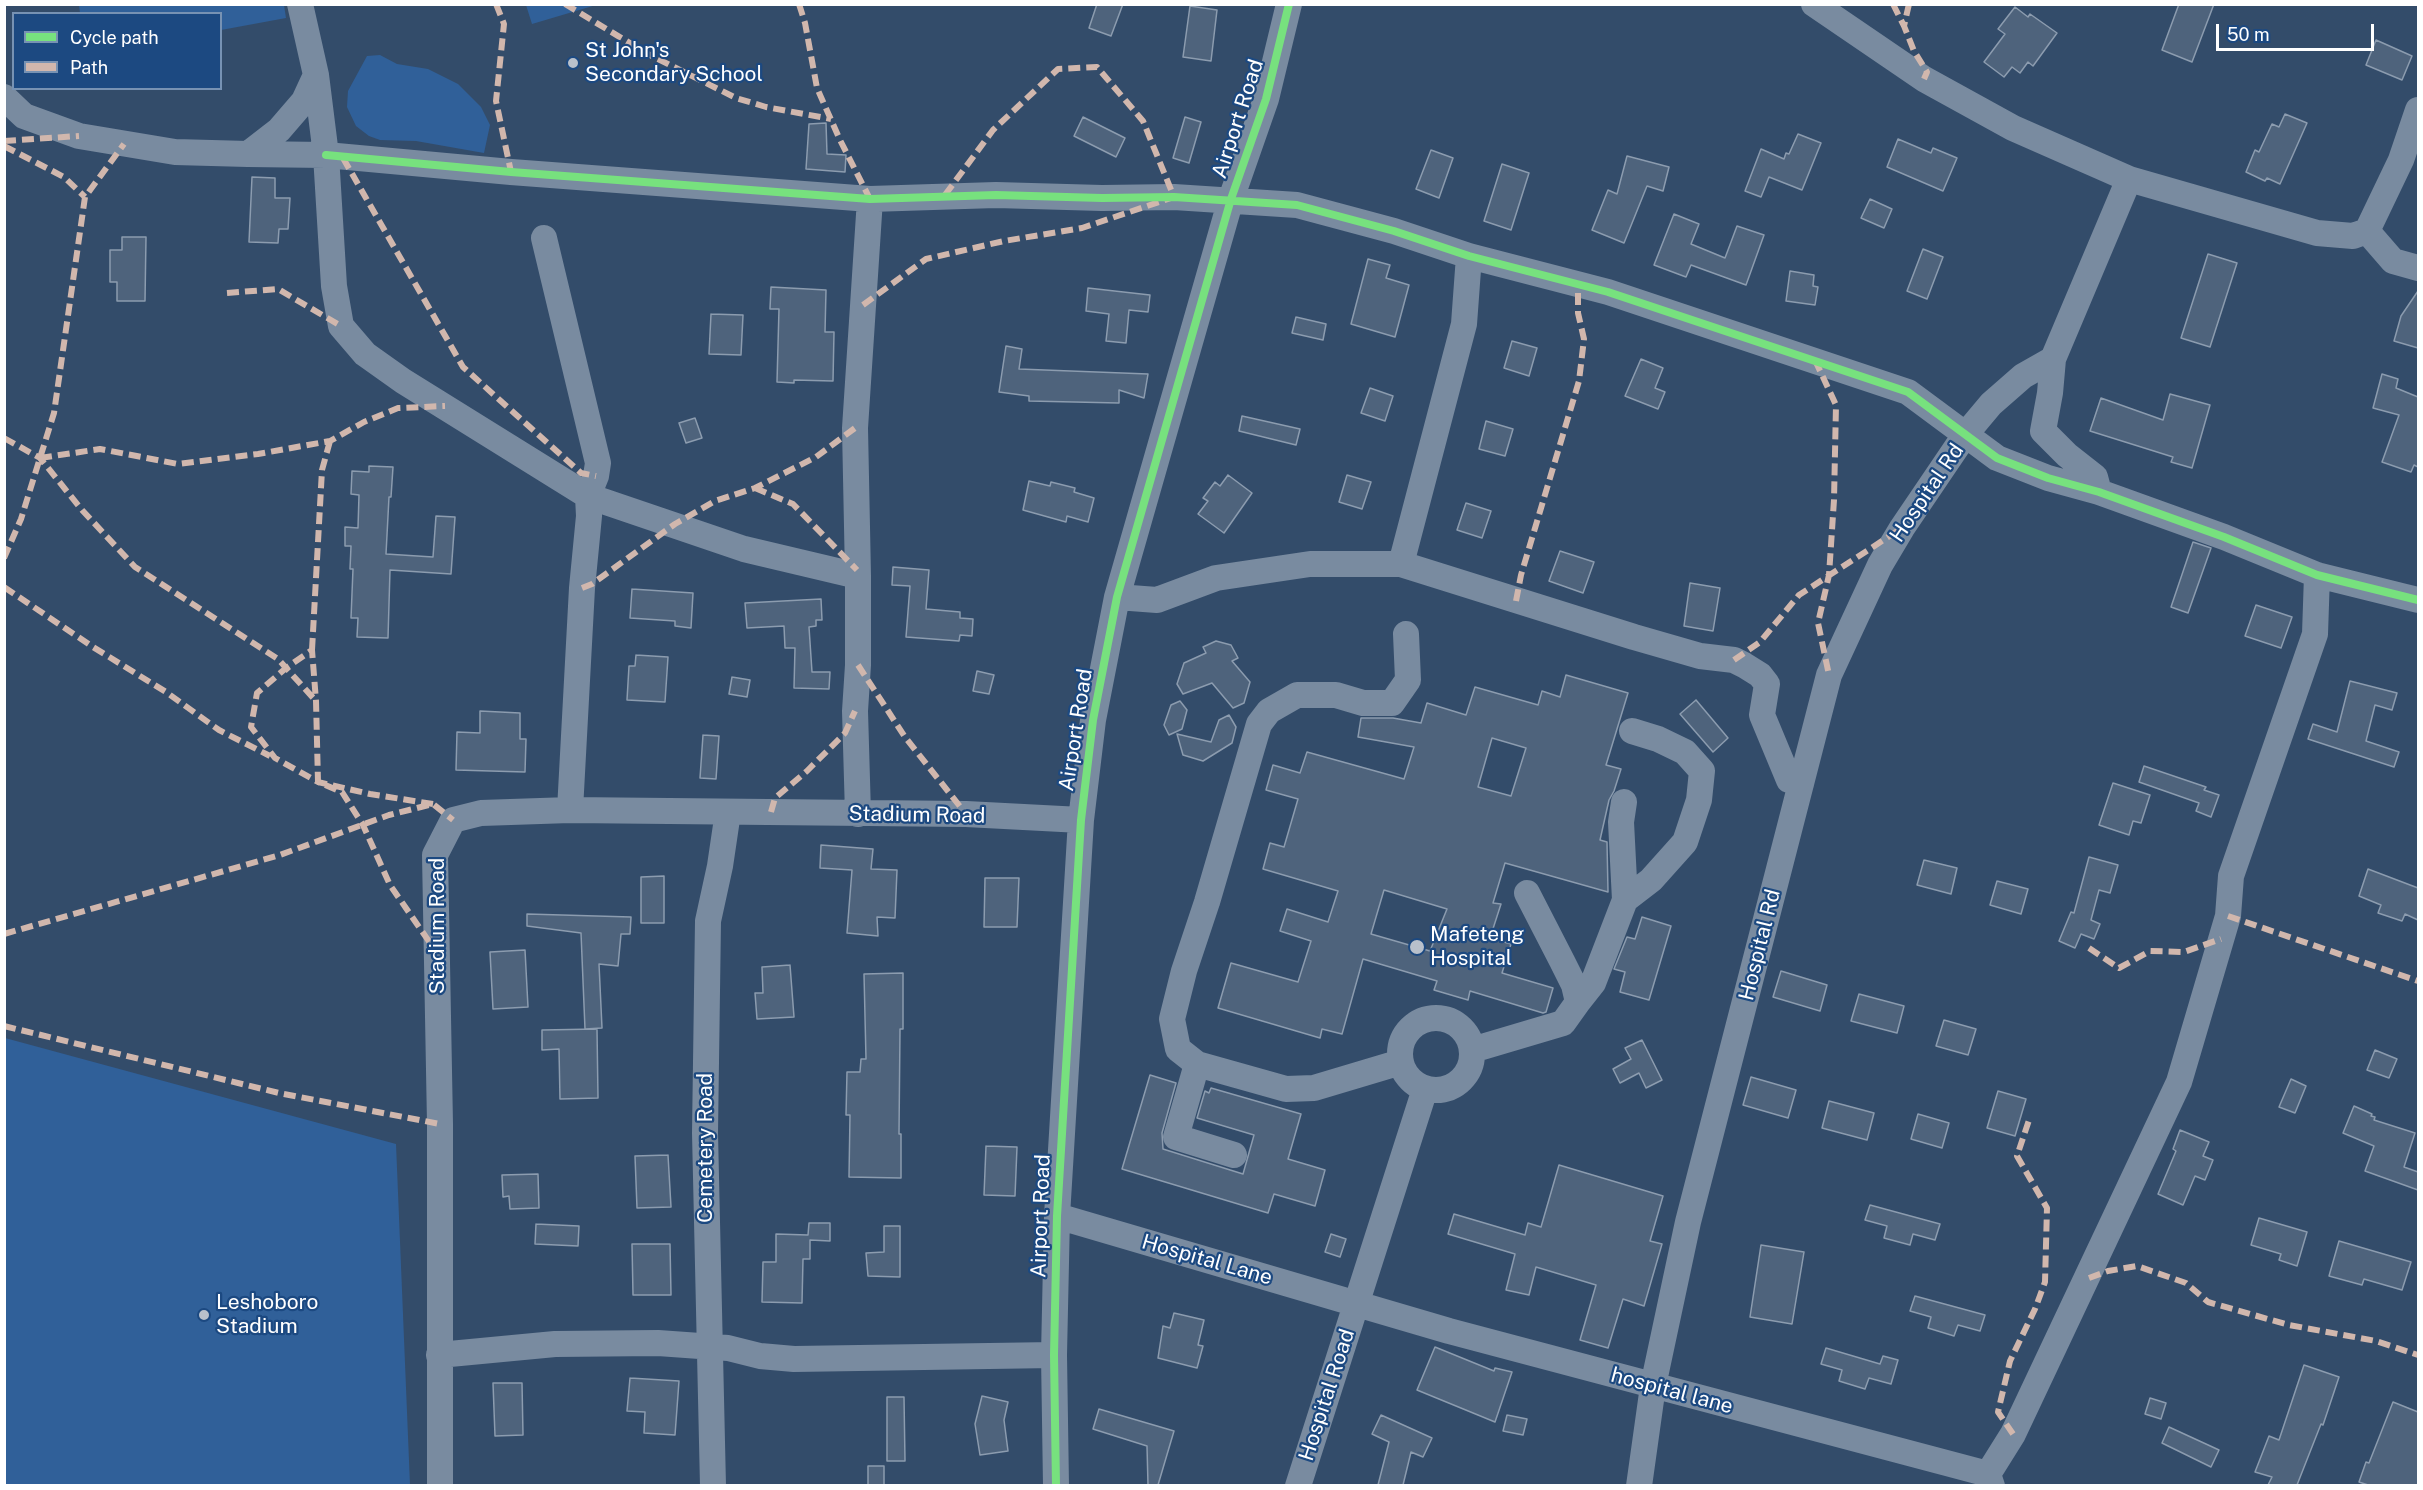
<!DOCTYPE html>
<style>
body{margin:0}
#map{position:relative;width:2423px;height:1490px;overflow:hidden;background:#334c6a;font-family:"Public Sans",sans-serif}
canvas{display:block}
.frame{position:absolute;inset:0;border:6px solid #fff;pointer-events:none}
.legend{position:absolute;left:12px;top:12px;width:210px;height:78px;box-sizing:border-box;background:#1c4981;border:2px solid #7792b3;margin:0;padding:8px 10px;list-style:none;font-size:18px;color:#fff}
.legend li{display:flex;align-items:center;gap:12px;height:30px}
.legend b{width:30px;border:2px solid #7792b3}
.scale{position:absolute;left:2216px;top:24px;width:158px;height:27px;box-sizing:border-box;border:3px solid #fff;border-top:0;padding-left:8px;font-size:18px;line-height:21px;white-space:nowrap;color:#fff;-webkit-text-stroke:4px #1c4981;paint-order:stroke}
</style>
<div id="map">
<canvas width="2423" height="1490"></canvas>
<div class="frame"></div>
<ul class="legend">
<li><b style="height:8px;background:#77e17e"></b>Cycle path</li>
<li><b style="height:8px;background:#d1b7ad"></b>Path</li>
</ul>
<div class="scale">50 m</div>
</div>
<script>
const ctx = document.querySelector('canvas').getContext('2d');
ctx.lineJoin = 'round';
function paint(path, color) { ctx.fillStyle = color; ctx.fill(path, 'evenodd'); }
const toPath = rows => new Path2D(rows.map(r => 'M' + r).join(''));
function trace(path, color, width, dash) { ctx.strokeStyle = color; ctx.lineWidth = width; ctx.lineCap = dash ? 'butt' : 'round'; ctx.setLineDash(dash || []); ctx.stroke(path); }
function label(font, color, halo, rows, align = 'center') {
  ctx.font = font + ' "Public Sans",sans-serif'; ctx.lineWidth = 4.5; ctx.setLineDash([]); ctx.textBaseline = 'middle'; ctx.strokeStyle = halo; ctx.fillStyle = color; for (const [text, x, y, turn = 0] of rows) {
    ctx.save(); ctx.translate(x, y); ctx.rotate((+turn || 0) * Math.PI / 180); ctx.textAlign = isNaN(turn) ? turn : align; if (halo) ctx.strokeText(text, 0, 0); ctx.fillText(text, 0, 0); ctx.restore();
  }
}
const green = toPath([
 [79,5,284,5,286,18,221,30,220,14,80,13],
 [526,5,526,4,596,5,532,24],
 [380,55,397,64,428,69,458,84,481,107,490,125,484,153,416,141,380,140,369,136,356,126,347,107,348,91,367,56],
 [5,1038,396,1144,410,1485,5,1485]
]);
const building = toPath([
 [1097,4,1123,4,1111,36,1089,28,1097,4],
 [2179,4,2214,4,2192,62,2162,50,2179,4],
 [1190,6,1217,10,1211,61,1183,57,1190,6],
 [2015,7,2028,17,2030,14,2057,33,2033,66,2028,62,2020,73,2012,67,2004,77,1984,62,2005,34,1998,29,2015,7],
 [2376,40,2412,56,2402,80,2366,65,2376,40],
 [2285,114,2307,123,2280,184,2267,178,2265,181,2246,172,2255,150,2259,152,2272,124,2279,127,2285,114],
 [1083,117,1125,138,1116,157,1074,136,1083,117],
 [1185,117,1201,122,1189,163,1173,158,1185,117],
 [826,123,827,154,846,155,845,172,806,169,809,124,826,123],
 [1798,134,1821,143,1802,190,1769,177,1761,197,1745,191,1761,149,1784,159,1786,153,1789,154,1798,134],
 [1898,139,1931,153,1933,148,1957,158,1943,191,1887,167,1898,139],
 [1431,150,1453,158,1439,198,1416,189,1431,150],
 [1627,156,1669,167,1663,191,1647,186,1624,243,1592,230,1608,190,1617,194,1627,156],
 [1502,164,1529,173,1511,230,1484,221,1502,164],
 [252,177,275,178,275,198,290,198,288,229,279,229,278,243,249,242,252,177],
 [1870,199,1892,209,1884,228,1861,218,1870,199],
 [1674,214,1699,224,1691,244,1725,258,1737,226,1764,235,1746,285,1691,265,1686,277,1654,265,1674,214],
 [122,237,146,237,145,301,117,301,117,282,110,282,110,250,122,250,122,237],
 [1923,249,1943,257,1927,299,1907,291,1923,249],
 [2208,254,2237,263,2210,347,2181,338,2208,254],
 [1368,259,1390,265,1386,278,1409,285,1395,337,1351,324,1368,259],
 [1790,271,1814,275,1813,286,1818,287,1815,305,1786,301,1790,271],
 [771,287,826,290,825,332,834,332,833,381,794,380,794,383,777,382,779,309,770,309,771,287],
 [1088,288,1150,295,1148,312,1129,310,1126,343,1106,341,1109,314,1086,311,1088,288],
 [2418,291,2418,348,2394,341,2401,316,2418,291],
 [711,314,743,315,741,355,709,354,711,314],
 [1296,317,1326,324,1323,340,1292,333,1296,317],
 [1512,341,1537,348,1529,376,1504,368,1512,341],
 [1006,346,1022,349,1019,369,1148,374,1144,398,1119,390,1119,403,1029,401,1029,396,999,392,1006,346],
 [1641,359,1663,368,1655,388,1665,392,1658,409,1625,396,1641,359],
 [2382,374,2398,379,2396,388,2418,397,2418,467,2414,465,2411,472,2382,462,2399,415,2373,408,2382,374],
 [1370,388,1393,396,1385,421,1361,413,1370,388],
 [2170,394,2210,405,2192,468,2171,462,2173,457,2090,431,2101,398,2163,420,2170,394],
 [1242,416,1300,429,1296,445,1239,431,1242,416],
 [695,418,702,438,686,443,679,423,695,418],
 [1486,421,1513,429,1505,456,1479,449,1486,421],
 [369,466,393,467,391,497,389,497,386,554,433,557,436,516,455,517,451,574,390,570,388,638,357,637,358,618,351,618,353,569,350,569,351,546,345,546,345,527,358,528,359,495,351,494,352,471,369,472,369,466],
 [1228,475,1252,493,1224,533,1198,514,1208,501,1203,498,1215,482,1220,486,1228,475],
 [1347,475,1371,482,1362,509,1339,502,1347,475],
 [1029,481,1050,486,1051,482,1075,488,1074,492,1094,498,1088,522,1067,516,1066,522,1023,510,1029,481],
 [1466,503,1491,511,1482,538,1457,530,1466,503],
 [2193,542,2211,548,2188,613,2171,607,2193,542],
 [1560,551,1594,562,1583,593,1549,581,1560,551],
 [893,567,929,570,926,609,960,612,960,618,973,619,972,636,960,635,959,641,906,637,910,586,892,585,893,567],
 [1690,583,1720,588,1713,631,1684,626,1690,583],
 [632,589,693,593,691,628,675,626,675,621,630,618,632,589],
 [821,599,822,620,816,620,816,626,809,627,812,672,830,672,829,689,794,688,795,648,785,648,784,626,747,628,745,603,821,599],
 [2256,605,2292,617,2281,648,2245,636,2256,605],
 [1216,641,1231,645,1238,658,1232,661,1250,682,1244,703,1233,708,1212,683,1183,694,1177,684,1184,663,1206,653,1203,647,1216,641],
 [636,655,668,657,665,702,627,700,629,666,635,666,636,655],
 [977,671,994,675,989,694,973,691,977,671],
 [1566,675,1628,693,1606,765,1621,769,1614,791,1609,800,1600,840,1607,842,1608,892,1505,863,1493,903,1501,904,1490,938,1511,944,1502,973,1553,988,1546,1012,1543,1013,1470,991,1468,1000,1434,990,1437,981,1363,959,1342,1034,1322,1029,1320,1038,1218,1008,1231,963,1298,982,1311,941,1280,931,1287,909,1328,922,1338,891,1263,869,1270,843,1284,847,1298,799,1266,790,1273,765,1300,773,1307,752,1404,779,1414,747,1358,737,1361,718,1393,718,1421,723,1427,703,1466,715,1475,687,1538,705,1542,691,1560,697,1566,675],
 [1492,738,1526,748,1511,796,1478,787,1492,738],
 [1384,890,1447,909,1430,951,1371,934,1384,890],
 [732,677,750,680,747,697,729,694,732,677],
 [2350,681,2397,693,2392,710,2375,705,2366,741,2399,752,2394,767,2308,739,2313,724,2337,732,2350,681],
 [1696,700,1728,738,1713,752,1680,714,1696,700],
 [1180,701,1187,710,1182,729,1169,735,1164,725,1171,705,1180,701],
 [480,711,520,713,520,739,526,739,525,772,456,770,457,732,480,733,480,711],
 [1229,715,1236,727,1232,743,1203,761,1183,755,1177,734,1211,742,1219,720,1229,715],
 [703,735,719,736,716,779,700,778,703,735],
 [2144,766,2206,787,2204,790,2219,795,2211,817,2196,811,2199,803,2139,782,2144,766],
 [2113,783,2150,795,2141,823,2133,821,2129,835,2099,825,2113,783],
 [821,845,873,849,871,869,897,870,895,918,877,917,878,936,847,933,852,870,820,868,821,845],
 [2089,857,2118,865,2110,893,2099,890,2091,920,2100,924,2094,939,2081,934,2075,948,2059,941,2071,912,2074,913,2089,857],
 [1924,860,1957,868,1951,894,1917,885,1924,860],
 [2368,869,2418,888,2418,920,2405,914,2402,921,2378,913,2381,905,2359,896,2368,869],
 [664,876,664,923,641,923,641,877,664,876],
 [985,878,1019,878,1017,927,984,927,985,878],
 [1997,881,2028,889,2021,914,1990,905,1997,881],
 [527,914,631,917,630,934,621,934,618,966,599,964,602,1028,585,1029,581,933,527,926,527,914],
 [1642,917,1671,926,1649,1000,1620,992,1625,972,1614,969,1627,937,1635,939,1642,917],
 [525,950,528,1007,493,1009,490,952,525,950],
 [790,965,794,1017,757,1019,755,993,763,993,762,967,790,965],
 [1781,971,1827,985,1820,1011,1773,997,1781,971],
 [903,973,903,1029,900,1029,899,1134,901,1134,901,1178,849,1177,850,1115,846,1115,847,1072,860,1072,861,1059,866,1059,864,974,903,973],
 [1859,994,1904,1006,1897,1033,1851,1021,1859,994],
 [1944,1020,1976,1029,1968,1055,1936,1046,1944,1020],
 [597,1029,598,1098,560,1099,559,1049,542,1050,542,1030,597,1029],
 [1642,1040,1662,1080,1646,1088,1639,1073,1620,1083,1613,1069,1631,1059,1625,1048,1642,1040],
 [2375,1050,2397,1059,2389,1078,2367,1070,2375,1050],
 [1150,1075,1176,1083,1162,1133,1163,1149,1243,1174,1254,1135,1197,1118,1205,1091,1209,1093,1211,1088,1301,1114,1288,1159,1325,1170,1315,1206,1274,1194,1268,1213,1122,1169,1150,1075],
 [1751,1077,1796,1090,1788,1118,1743,1105,1751,1077],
 [2291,1079,2306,1086,2295,1113,2279,1107,2291,1079],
 [1998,1091,2026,1099,2015,1136,1987,1128,1998,1091],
 [1829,1101,1874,1113,1867,1140,1822,1128,1829,1101],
 [2354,1106,2372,1114,2371,1116,2375,1117,2374,1120,2415,1133,2404,1167,2418,1172,2418,1190,2365,1171,2374,1146,2343,1133,2354,1106],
 [1918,1114,1949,1123,1942,1148,1911,1139,1918,1114],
 [2180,1130,2209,1142,2203,1156,2213,1160,2205,1180,2195,1176,2183,1205,2158,1194,2176,1151,2173,1149,2180,1130],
 [986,1146,1017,1147,1015,1196,984,1195,986,1146],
 [668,1155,671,1207,637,1208,635,1156,668,1155],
 [1559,1165,1663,1196,1650,1241,1662,1244,1644,1306,1623,1299,1608,1348,1580,1340,1596,1285,1536,1267,1529,1295,1506,1290,1515,1254,1448,1234,1454,1214,1525,1235,1528,1223,1541,1227,1559,1165],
 [538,1174,539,1208,510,1209,509,1196,503,1197,502,1175,538,1174],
 [1870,1205,1940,1224,1935,1240,1913,1234,1910,1245,1884,1238,1887,1226,1865,1220,1870,1205],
 [2259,1218,2307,1232,2297,1266,2279,1260,2281,1254,2251,1245,2259,1218],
 [809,1223,830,1223,830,1241,810,1240,810,1259,803,1259,802,1303,762,1302,763,1262,776,1262,776,1234,808,1235,809,1223],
 [536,1224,579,1226,578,1246,535,1244,536,1224],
 [884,1226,900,1226,900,1277,868,1276,866,1253,884,1252,884,1226],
 [1331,1234,1346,1239,1340,1257,1325,1252,1331,1234],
 [2339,1241,2411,1262,2402,1290,2364,1279,2362,1285,2329,1276,2339,1241],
 [632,1244,670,1244,671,1295,633,1295,632,1244],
 [1761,1245,1804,1252,1792,1324,1750,1317,1761,1245],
 [1915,1296,1985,1315,1980,1331,1958,1325,1954,1336,1928,1328,1931,1317,1910,1311,1915,1296],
 [1174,1313,1204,1320,1198,1345,1203,1346,1197,1368,1158,1358,1163,1326,1170,1328,1174,1313],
 [1435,1347,1494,1371,1495,1368,1512,1372,1495,1422,1417,1390,1435,1347],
 [1826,1348,1880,1364,1883,1356,1898,1360,1891,1384,1869,1378,1865,1389,1839,1381,1842,1370,1821,1364,1826,1348],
 [2304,1365,2339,1377,2323,1425,2321,1424,2297,1485,2268,1485,2272,1477,2255,1472,2269,1436,2279,1440,2304,1365],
 [630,1378,679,1381,675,1435,644,1433,645,1412,627,1411,630,1378],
 [493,1383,522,1383,523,1435,495,1436,493,1383],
 [982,1396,1008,1402,1004,1420,1008,1451,980,1455,975,1424,982,1396],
 [887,1397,904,1397,905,1461,887,1461,887,1397],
 [2150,1398,2166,1403,2161,1419,2145,1414,2150,1398],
 [2393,1402,2418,1412,2418,1485,2368,1485,2359,1482,2366,1462,2369,1463,2393,1402],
 [1099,1409,1174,1431,1158,1485,1148,1485,1147,1446,1093,1429,1099,1409],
 [1381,1415,1432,1438,1423,1457,1411,1452,1403,1485,1378,1485,1389,1442,1372,1434,1381,1415],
 [1507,1415,1527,1419,1523,1435,1503,1431,1507,1415],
 [2169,1427,2219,1450,2211,1467,2162,1443,2169,1427],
 [868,1466,884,1466,884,1485,868,1485,868,1466]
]);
const minor = toPath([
 [300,4,316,75,326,155,334,286,341,326,365,354,403,381,588,496,589,516,582,588,570,810],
 [1814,4,1924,79,2013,128,2129,179,2317,233,2353,236,2367,231,2401,160,2418,110],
 [4,97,24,116,79,136,175,152,248,154,279,130,304,101,316,75],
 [248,154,326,155,511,172,870,199,996,195,1102,198,1174,197,1297,205,1394,231,1469,256,1608,292,1908,392,1997,458,2048,478,2099,492,2224,537,2317,575,2418,600],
 [2367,231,2393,261,2418,268],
 [544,238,598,463,596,476,588,496,744,549,858,576],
 [2099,492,2095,477,2067,455,2043,431,2050,393,2053,359,2129,179],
 [1401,564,1634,637,1700,656,1734,660,1744,665,1760,675,1767,684,1762,715,1789,780,1801,784],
 [1117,597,1157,600,1216,578,1310,564,1401,564,1464,324,1469,256],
 [1624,802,1621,822,1625,900],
 [858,814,855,711,858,665,858,576,855,428,870,199],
 [1578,1002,1593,983,1625,900,1651,880,1685,842,1699,800,1702,771,1685,752,1658,739,1632,731],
 '1400 1054a36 36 0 1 1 72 0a36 36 0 1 1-72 0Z',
 [1472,1050,1563,1023,1578,1002,1574,985,1562,961,1527,893],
 [1401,1062,1314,1088,1286,1089,1197,1064,1178,1049,1172,1019,1184,971,1207,902,1259,724,1269,711,1297,695,1336,695,1363,703,1392,703,1408,680,1406,634],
 [1197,1064,1176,1137,1234,1155],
 [1057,1216,1449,1331,1988,1474],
 [439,1355,555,1344,658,1343,728,1348,760,1356,794,1359,1054,1355],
 [440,1486,440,1124,435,855,453,820,481,813,570,810,966,814,1081,820],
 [713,1486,705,1133,708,921,720,866,728,812],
 [1056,1486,1054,1355,1057,1216,1081,820,1093,720,1117,597,1231,199,1266,99,1289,4],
 [1298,1486,1425,1089],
 [1639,1486,1653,1386,1688,1222,1829,675,1880,565,1902,528,1965,435,1991,404,2023,376,2053,359],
 [1992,1486,1988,1474,2013,1434,2179,1082,2228,916,2231,876,2315,634,2317,575]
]);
const quiet = toPath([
 [496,4,504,24,496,101,511,172],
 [565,4,648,54,736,98,766,107,831,119],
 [799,4,805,23,817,88,840,140,870,199],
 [1893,4,1904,26],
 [1909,4,1904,26,1914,51,1927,72,1924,79],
 [4,141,79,136],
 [4,146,64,177,85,197],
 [343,158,463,367,581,473,596,476],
 [227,293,278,289,341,326],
 [863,305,926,259,1004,241,1082,228,1174,197,1143,121,1097,67,1058,69,993,130,945,195],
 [1815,360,1836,405,1834,500,1829,575,1818,623,1829,675],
 [4,438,40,458,82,510,135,567,278,659,316,701],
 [40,458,100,449,178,464,258,454,330,441,364,422,398,408,445,406],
 [755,488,793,504,857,570],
 [4,558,21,519,54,413,85,197,124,144],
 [4,587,93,647,166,692,219,730,270,756],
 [582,588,592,584,675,524,715,501,755,488,816,457,855,428],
 [1516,601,1521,575,1579,381,1584,339,1578,313,1578,284],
 [312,650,322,470,330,441],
 [1734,660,1760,642,1799,595,1902,528],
 [858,665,905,737,966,814],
 [433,804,370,794,318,782,275,758,251,727,257,693,286,668,312,650,316,701,318,782,342,792,363,825,390,885,437,953],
 [771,812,775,798,807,771,845,733,855,711],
 [2228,916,2418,981],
 [4,934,280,855,389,815,433,804,453,820],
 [2089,948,2119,968,2150,951,2184,952,2221,939],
 [4,1026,279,1093,440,1124],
 [2089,1278,2108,1271,2137,1266,2186,1283,2208,1302,2289,1325,2376,1341,2418,1355],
 [2013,1434,1998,1412,2010,1361,2035,1309,2045,1282,2047,1208,2017,1156,2029,1120]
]);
const cycleway = toPath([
 [326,155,511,172,870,199,996,195,1102,198,1174,197,1297,205,1394,231,1469,256,1608,292,1908,392,1997,458,2048,478,2099,492,2224,537,2317,575,2418,600],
 [1056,1486,1054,1355,1057,1216,1081,820,1093,720,1117,597,1231,199,1266,99,1289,4]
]);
const markers = [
 [573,63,6,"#b8c0cb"],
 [1417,947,8,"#b8c0cb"],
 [204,1315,6,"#b8c0cb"]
];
const poiNames = [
 ["St John's",585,51],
 ["Secondary School",585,75],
 ["Mafeteng",1430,935],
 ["Hospital",1430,959],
 ["Leshoboro",216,1303],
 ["Stadium",216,1327]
];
const streetNames = [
 ["Airport Road",1238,119,-72],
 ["Hospital Rd",1927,493,-56],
 ["Airport Road",1076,730,-81],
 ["Stadium Road",917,815,1],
 ["Stadium Road",438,926,-90],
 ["Hospital Rd",1760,945,-76],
 ["Cemetery Road",706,1148,-90],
 ["Airport Road",1041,1216,-88],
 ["Hospital Lane",1207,1260,16],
 ["hospital lane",1672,1391,15],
 ["Hospital Road",1327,1395,-72]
];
paint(green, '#306099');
paint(building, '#4e637c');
trace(building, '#8c9caf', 1.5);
trace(minor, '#798ba0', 26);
trace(quiet, '#d1b7ad', 6, [12, 6]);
trace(cycleway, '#77e17e', 8);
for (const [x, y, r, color] of markers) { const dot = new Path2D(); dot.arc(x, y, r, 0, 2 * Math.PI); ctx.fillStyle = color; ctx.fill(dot); trace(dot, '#1c4981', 2); }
label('21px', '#fff', '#1c4981', poiNames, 'left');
label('21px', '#fff', '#1c4981', streetNames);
</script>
